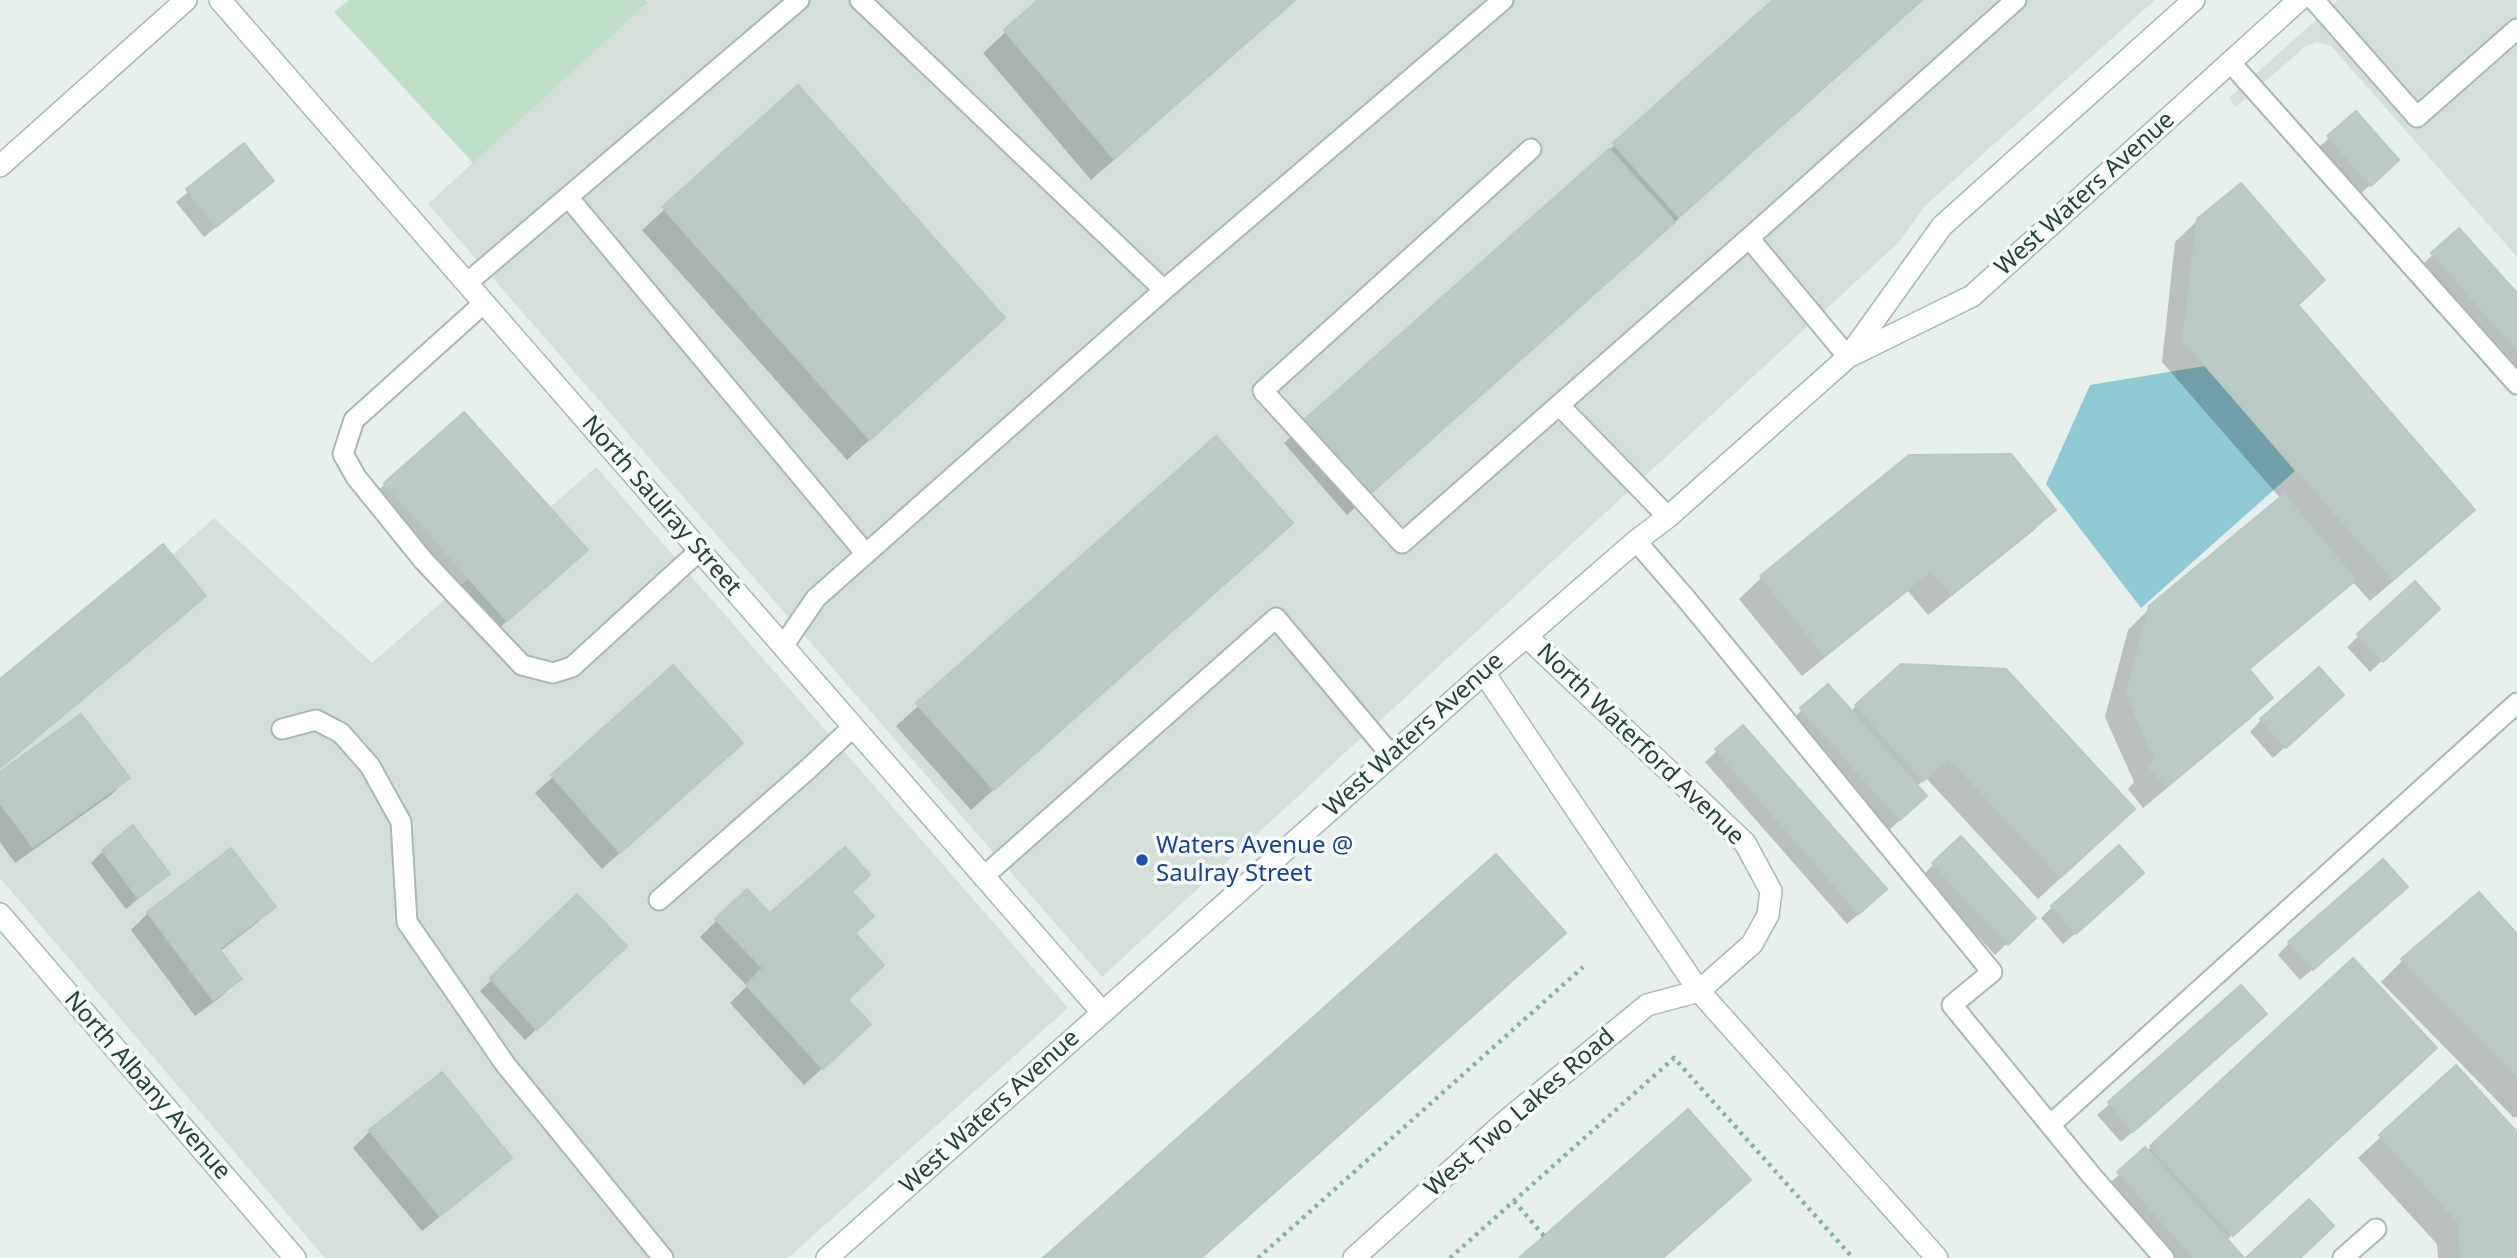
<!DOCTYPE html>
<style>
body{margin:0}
canvas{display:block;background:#e6efeb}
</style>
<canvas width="2517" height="1258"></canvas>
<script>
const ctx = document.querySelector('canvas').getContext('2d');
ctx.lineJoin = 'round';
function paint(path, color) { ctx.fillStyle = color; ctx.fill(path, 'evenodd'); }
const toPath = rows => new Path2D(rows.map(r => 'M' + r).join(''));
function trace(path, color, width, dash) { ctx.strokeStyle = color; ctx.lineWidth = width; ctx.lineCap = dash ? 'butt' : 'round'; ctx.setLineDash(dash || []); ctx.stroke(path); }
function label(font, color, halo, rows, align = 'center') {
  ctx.font = font + ' "Noto Sans",sans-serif'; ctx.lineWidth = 7; ctx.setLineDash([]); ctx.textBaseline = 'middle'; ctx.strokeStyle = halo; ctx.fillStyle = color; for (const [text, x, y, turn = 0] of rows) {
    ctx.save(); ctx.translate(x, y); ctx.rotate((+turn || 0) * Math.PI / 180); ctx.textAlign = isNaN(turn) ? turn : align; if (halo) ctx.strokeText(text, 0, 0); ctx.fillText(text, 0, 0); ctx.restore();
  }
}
const built = toPath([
 [649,0,2155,0,1925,206,1899,242,1102,977,428,204],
 [2338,0,2517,0,2517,257,2331,46,2317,42,2306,46,2236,107,2229,98],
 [596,467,1068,1008,788,1258,325,1258,0,878,0,708,214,518,372,663]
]);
const green = toPath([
 [349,0,646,0,648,2,473,163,334,12]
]);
const water = toPath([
 [2205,366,2295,471,2141,608,2046,484,2090,385]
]);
const shadow = toPath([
 [1040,0,1296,0,1091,180,983,53],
 [1776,0,1923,0,1347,515,1284,443],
 [798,88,981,340,847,460,642,230],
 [2329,138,2386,171,2358,196,2317,149],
 [244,145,260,192,204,237,176,202],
 [2198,220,2296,306,2472,510,2451,532,2370,601,2352,581,2331,601,2248,671,2270,698,2249,720,2143,808,2128,789,2134,782,2105,717,2128,630,2150,608,2281,499,2162,362,2175,242],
 [2459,230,2517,295,2517,374,2421,266],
 [1216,439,1291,523,971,810,896,726],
 [1910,457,2054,510,2032,532,1928,615,1908,591,1802,676,1739,599,1761,578],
 [385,484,568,567,489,637,368,501],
 [2415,583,2426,620,2370,672,2347,647],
 [204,596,187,613,0,768,0,682],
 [673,668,724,760,602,869,535,793],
 [1828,687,1850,712,1856,706,2111,831,2038,899,1926,778,1916,787,1913,808,1888,831,1790,721],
 [2330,707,2273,758,2250,732,2261,720],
 [1743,727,1874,901,1847,924,1705,762],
 [0,774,128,778,111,795,15,863,0,842],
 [103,851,168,874,126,909,91,863],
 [1934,864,2022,929,1995,955,1922,876],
 [2130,885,2063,944,2041,918,2052,907],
 [577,896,613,958,525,1040,480,991],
 [2394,898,2300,980,2278,955,2289,943],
 [273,907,256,924,219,952,239,979,222,996,195,1016,131,930,148,913],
 [769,915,854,934,846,1000,852,1041,804,1085,730,1003,747,986,700,937,717,920],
 [1564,933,1201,1258,1045,1258],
 [2517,937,2517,1117,2513,1117,2381,982,2403,960],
 [2353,961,2413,1070,2226,1241,2242,1258,2172,1258,2107,1185,2147,1151],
 [2241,988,2253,1026,2121,1142,2097,1115],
 [2456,1067,2517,1135,2517,1258,2438,1258,2437,1244,2358,1158],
 [370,1131,509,1158,492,1175,422,1231,353,1148]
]);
const building = toPath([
 [1038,0,1295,0,1114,159,1004,30,1038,0],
 [1773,0,1922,0,1679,217,1613,143,1773,0],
 [798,85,1005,318,870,440,662,207,798,85],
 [2356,111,2399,160,2371,186,2327,136,2356,111],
 [244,143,274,181,216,227,186,189,244,143],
 [1609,149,1675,222,1370,494,1304,420,1609,149],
 [2241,183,2325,280,2298,305,2475,510,2393,580,2183,340,2197,219,2241,183],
 [2459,228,2517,293,2517,350,2431,253,2459,228],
 [464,412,588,550,507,621,384,483,464,412],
 [1216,436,1293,523,994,790,916,703,1216,436],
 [2011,454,2056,510,1951,594,1931,571,1824,656,1760,576,1909,455,2011,454],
 [2284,494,2356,580,2249,669,2273,698,2166,787,2148,766,2155,760,2126,694,2149,606,2284,494],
 [163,544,206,596,0,768,0,679,163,544],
 [2415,581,2440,609,2383,662,2357,634,2415,581],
 [1901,664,2006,669,2135,809,2060,878,1949,758,1923,781,1855,705,1901,664],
 [673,665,743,743,620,853,551,775,673,665],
 [2319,667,2344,695,2286,748,2260,719,2319,667],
 [1828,684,1927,796,1900,820,1800,708,1828,684],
 [81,714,130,778,33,847,0,803,0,772,81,714],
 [1743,725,1887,889,1859,914,1715,749,1743,725],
 [133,825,170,874,138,898,102,850,133,825],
 [1961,836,2036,918,2008,945,1932,863,1961,836],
 [2119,845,2144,873,2076,934,2051,906,2119,845],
 [845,847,870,875,852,892,874,916,855,933,884,965,848,1000,871,1024,823,1069,746,985,763,968,715,919,747,889,770,913,845,847],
 [231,848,276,907,219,949,242,979,213,1000,147,912,231,848],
 [1496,854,1566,933,1201,1258,1043,1258,1496,854],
 [2383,859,2408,887,2313,970,2288,942,2383,859],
 [2479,892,2517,934,2517,1077,2401,959,2479,892],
 [577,894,627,946,537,1030,490,978,577,894],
 [2353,958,2437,1048,2233,1236,2150,1146,2353,958],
 [2241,985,2267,1014,2133,1132,2108,1102,2241,985],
 [2456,1065,2517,1132,2517,1258,2461,1258,2458,1222,2379,1135,2456,1065],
 [442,1072,512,1158,440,1216,369,1130,442,1072],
 [1688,1109,1751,1180,1663,1258,1519,1258,1688,1109],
 [2145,1147,2205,1214,2244,1258,2194,1258,2177,1239,2117,1172,2145,1147],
 [2309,1199,2334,1226,2300,1258,2246,1258,2309,1199]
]);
const path = toPath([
 [1514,1201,1544,1236],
 [1258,1258,1583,967],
 [1450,1258,1674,1058,1853,1258]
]);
const lane = toPath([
 [860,0,1164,290],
 [2314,0,2417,117,2517,29],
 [2230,62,2517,384],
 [1531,149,1263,391,1402,543,1749,238,1848,357],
 [568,197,866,554],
 [1749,238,2016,0],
 [467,283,799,0],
 [484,303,354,420,343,454,356,477,423,560,522,665,553,673,572,667,699,551],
 [1559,405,1668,517],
 [1636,541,1688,601,1992,972,1952,1005,2091,1175,2164,1258],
 [783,646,816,598,1164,290,1503,0],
 [282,729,316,720,341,733,370,766,401,822,407,922,505,1064,663,1258],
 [983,877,1276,618,1391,755],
 [659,900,807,770,853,727],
 [2050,1125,2517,703],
 [2343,1258,2376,1229]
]);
const street = toPath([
 [220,0,1102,1012],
 [0,166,186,0],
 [1484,673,1699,991,1937,1258],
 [0,914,295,1258],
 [1354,1258,1507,1120,1647,1005,1699,991,1752,944,1768,915,1771,891,1745,843,1526,636]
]);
const secondary = toPath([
 [1850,356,1972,296,2299,0],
 [827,1258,1484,673,1636,541,1668,517,1848,357,1942,226,2194,0]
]);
const markers = [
 [1142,860,7,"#1a4fb4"]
];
const streetNames = [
 ["West Waters Avenue",2085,194,-42],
 ["North Saulray Street",661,506,49],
 ["West Waters Avenue",1414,735,-42],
 ["North Waterford Avenue",1640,745,44],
 ["North Albany Avenue",147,1086,49],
 ["West Waters Avenue",990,1112,-42],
 ["West Two Lakes Road",1520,1113,-41]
];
const transitNames = [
 ["Waters Avenue @",1156,846],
 ["Saulray Street",1156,874]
];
paint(built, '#d4dfda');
paint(green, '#bfe0c8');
paint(water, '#8ec9d4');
paint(shadow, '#0003');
paint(building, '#bbcac4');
trace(building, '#b8c9c2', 2);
trace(lane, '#a8b8b2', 23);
trace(street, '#a8b8b2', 24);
trace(secondary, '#a4bbb3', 24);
trace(path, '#86b3a5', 4.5, [3.5, 5]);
trace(lane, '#fff', 19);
trace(street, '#fff', 21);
trace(secondary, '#fff', 21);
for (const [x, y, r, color] of markers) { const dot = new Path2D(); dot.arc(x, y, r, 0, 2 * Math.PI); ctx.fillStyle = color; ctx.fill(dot); trace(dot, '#f7fbf9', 2.5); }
label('24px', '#24423a', '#f7fbf9', streetNames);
label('24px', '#164399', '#f7fbf9', transitNames, 'left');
</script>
